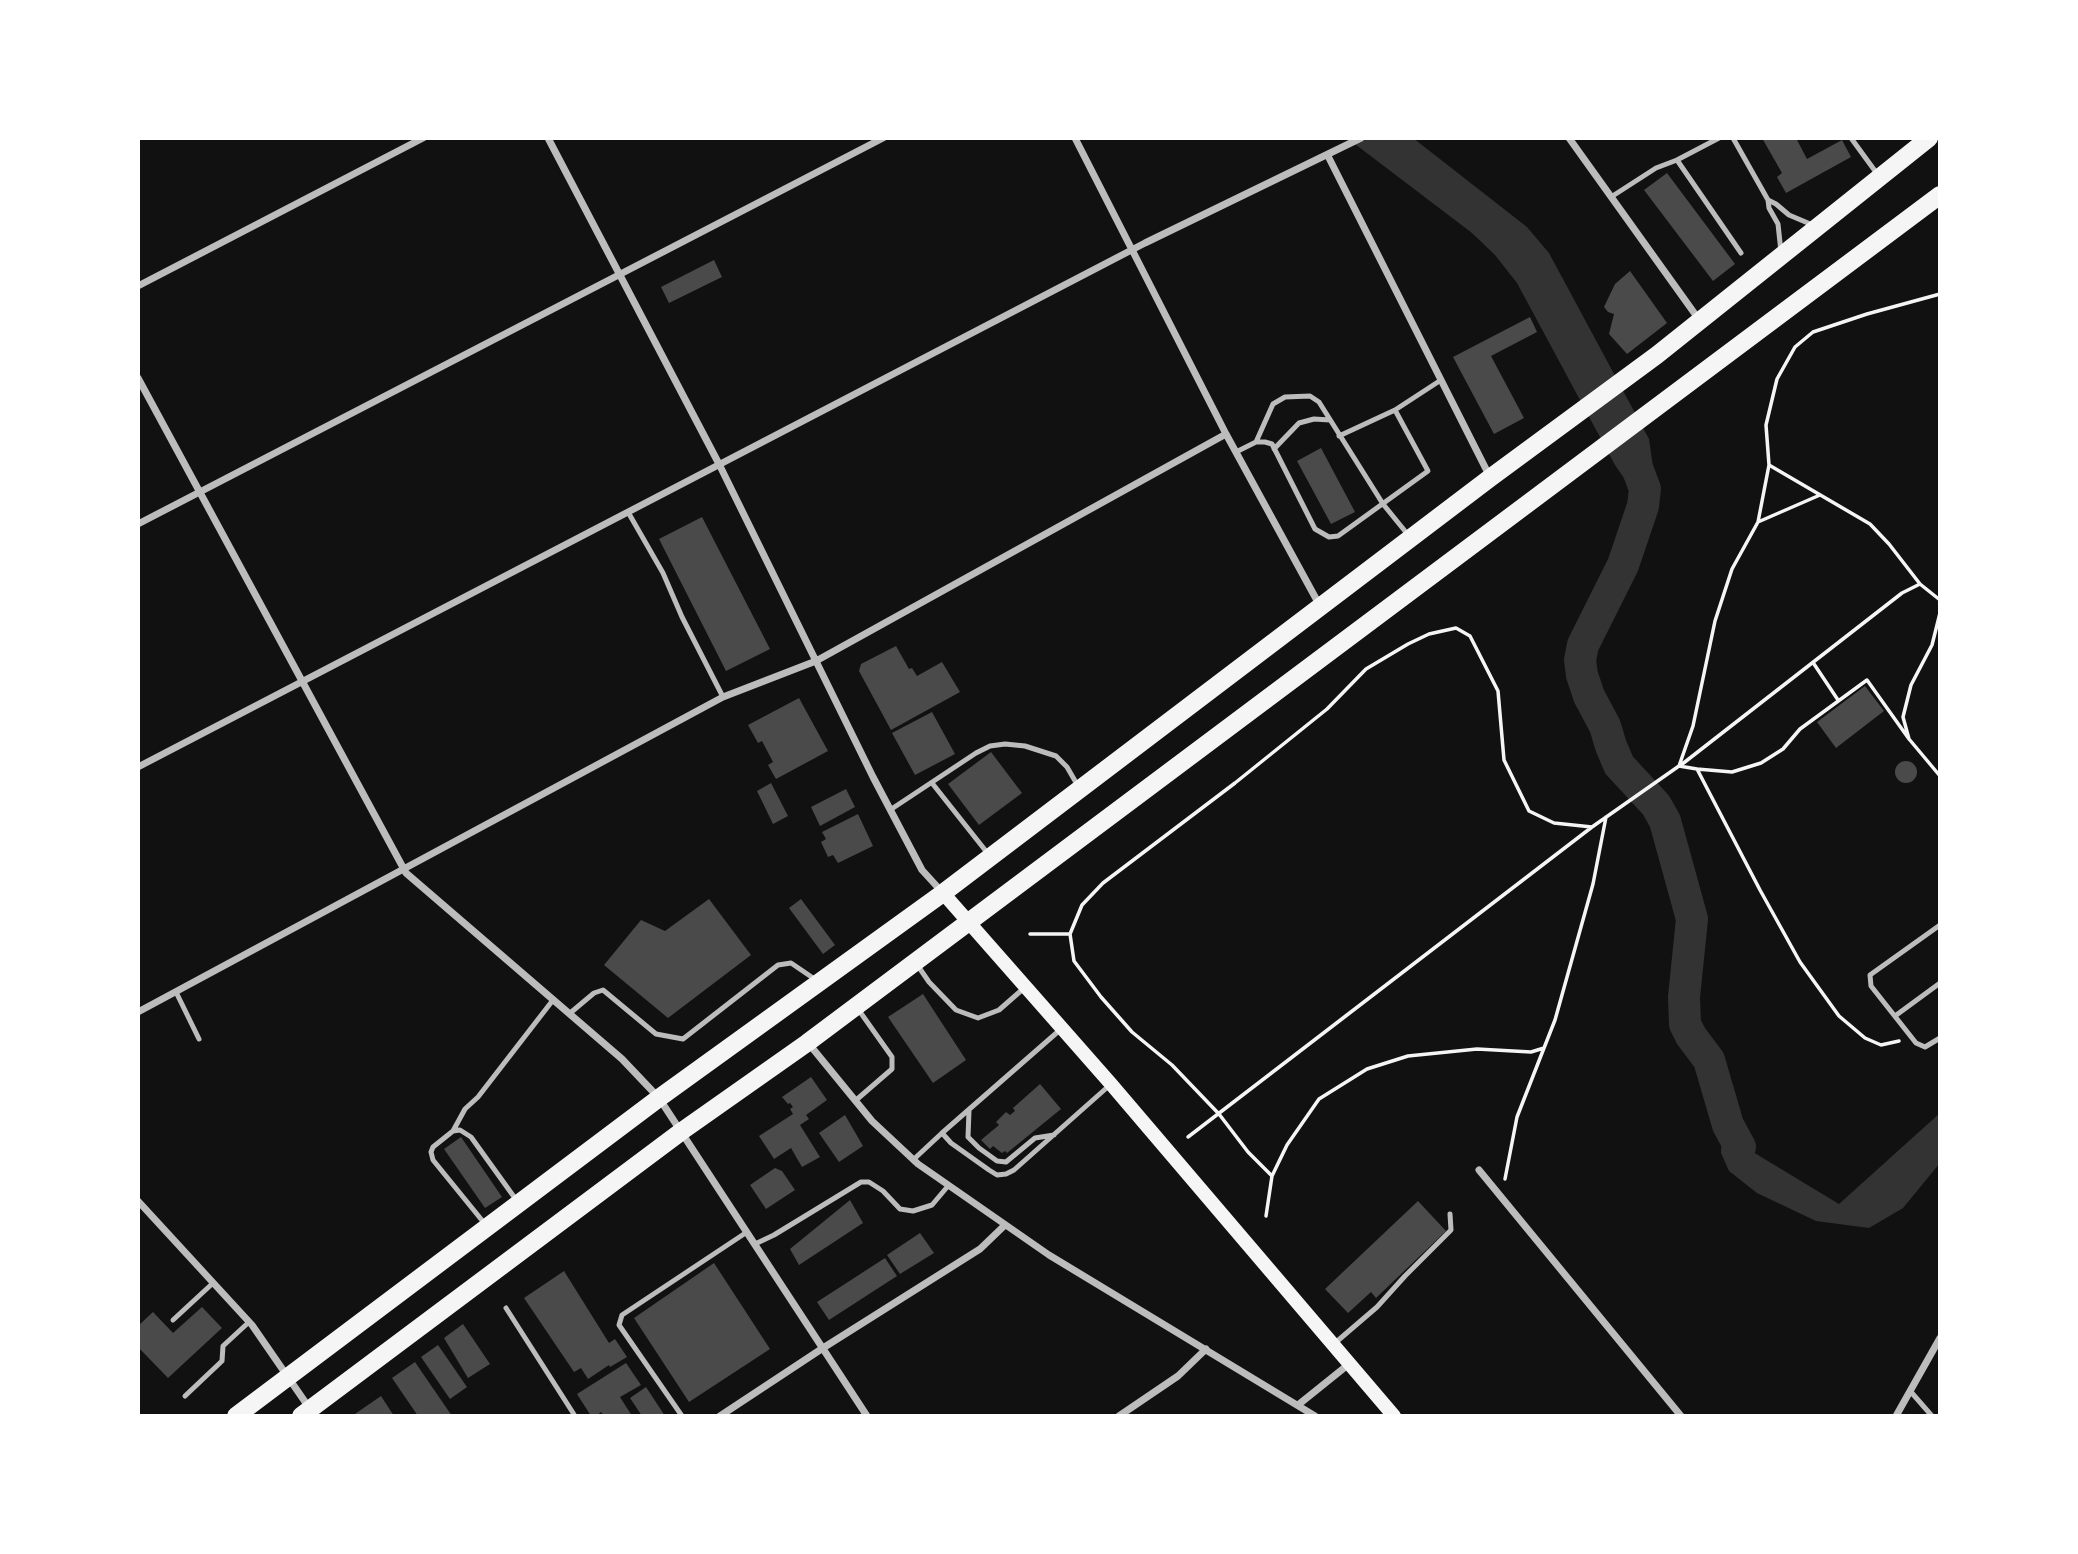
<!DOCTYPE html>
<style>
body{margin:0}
#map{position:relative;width:2078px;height:1554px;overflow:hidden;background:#111;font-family:Commissioner,sans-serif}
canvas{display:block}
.frame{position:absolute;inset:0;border:140px solid #fff;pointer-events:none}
</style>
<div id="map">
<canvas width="2078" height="1554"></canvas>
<div class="frame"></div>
</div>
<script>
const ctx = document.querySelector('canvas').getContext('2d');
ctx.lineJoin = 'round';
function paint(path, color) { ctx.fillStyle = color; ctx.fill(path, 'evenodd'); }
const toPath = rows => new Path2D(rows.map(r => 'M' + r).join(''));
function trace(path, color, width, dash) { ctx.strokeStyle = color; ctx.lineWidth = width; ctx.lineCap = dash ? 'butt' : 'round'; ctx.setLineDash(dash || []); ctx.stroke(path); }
const water = toPath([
 [1347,138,1413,138,1527,227,1549,253,1649,439,1653,467,1651,488,1643,506,1615,465,1517,283,1495,255,1472,233],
 [1723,1108,1748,1149,1839,1204,1940,1113,1940,1163,1903,1208,1869,1228,1816,1221,1757,1193,1729,1171,1721,1153]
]);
const river = toPath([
 [1636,465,1645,489,1643,506,1623,565,1583,645,1580,660,1582,675,1589,696,1605,726,1611,746,1619,765,1656,805,1665,821,1692,919,1684,997,1685,1024,1691,1036,1709,1060,1728,1125,1740,1147]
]);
const building = toPath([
 [1762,138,1796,138,1807,159,1842,140,1851,157,1786,193,1777,177,1782,173],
 [1667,173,1735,264,1713,281,1644,190],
 [714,260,722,277,669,303,661,287],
 [1630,271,1667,323,1627,354,1609,334,1614,314,1608,312,1604,307,1615,284],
 [1530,317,1537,332,1491,356,1524,418,1494,434,1453,357],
 [1321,448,1355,512,1331,524,1297,461],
 [702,517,770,649,726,671,659,539],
 [896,646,909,669,912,668,917,676,942,662,960,692,891,730,859,671,861,664],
 [1865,686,1884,711,1836,748,1817,722],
 [799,698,828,751,776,779,768,765,773,762,762,741,758,743,748,725],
 [932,712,955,754,915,775,892,733],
 [991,752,1022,793,979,825,948,784],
 '1895 772a11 11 0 1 1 22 0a11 11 0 1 1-22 0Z',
 [771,783,788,816,773,824,757,791],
 [846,789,855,807,820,826,811,807],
 [858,814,873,846,838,863,833,855,828,857,821,842,826,839,822,832],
 [709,899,751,955,668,1018,604,965,641,920,665,931],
 [801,899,835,945,823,954,789,908],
 [923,994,966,1060,933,1083,888,1017],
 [811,1077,827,1100,806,1115,809,1119,800,1125,820,1157,802,1167,791,1148,774,1159,759,1136,793,1114,790,1109,793,1107,790,1103,788,1104,782,1097],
 [1040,1084,1061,1109,1007,1153,1005,1151,1002,1153,993,1146,990,1149,981,1140,999,1125,996,1122,1006,1112,1010,1115,1015,1111,1013,1108],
 [845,1115,863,1146,839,1162,819,1133],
 [461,1137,502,1197,485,1208,444,1149],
 [775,1168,782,1171,795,1190,766,1209,750,1185],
 [850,1200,863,1223,799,1265,790,1249],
 [1418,1201,1446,1231,1376,1298,1371,1292,1348,1313,1325,1289],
 [920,1233,934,1253,900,1274,887,1255],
 [885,1258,897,1276,829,1320,817,1302],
 [714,1263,770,1349,689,1402,634,1318],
 [564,1271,609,1343,615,1339,627,1357,610,1367,609,1365,588,1379,581,1368,574,1372,524,1298],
 [202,1307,222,1328,168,1378,138,1347,138,1326,153,1312,173,1333],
 [463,1324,490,1364,468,1378,444,1338],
 [438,1345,467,1387,450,1399,421,1357],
 [415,1362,452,1416,418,1416,392,1378],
 [626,1363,641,1385,620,1397,632,1416,604,1416,601,1412,596,1416,591,1416,577,1394],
 [646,1387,665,1416,642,1416,630,1398],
 [381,1396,394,1416,352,1416]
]);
const path = toPath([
 [1769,465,1870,524,1889,544,1920,584],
 [1758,522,1820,495],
 [1940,613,1932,645,1911,685,1903,717,1909,739,1940,776],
 [1814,664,1838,700],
 [1681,765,1902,593,1920,584,1940,600],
 [1679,766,1693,726,1715,621,1732,569,1758,522,1769,465,1766,425,1777,379,1795,347,1813,332,1867,314,1940,294],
 [1697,769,1732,772,1761,763,1783,749,1800,729,1867,680,1909,739],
 [1030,934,1070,934],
 [1188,1137,1592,827,1679,766,1697,769,1760,890,1800,962,1839,1016,1865,1038,1881,1045,1899,1041],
 [1272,1176,1248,1152,1219,1114,1172,1065,1132,1032,1101,997,1074,961,1070,934,1082,905,1103,883,1235,783,1327,709,1366,669,1408,644,1429,634,1456,628,1470,636,1498,691,1504,760,1529,811,1554,823,1592,827],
 [1505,1179,1517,1117,1544,1048],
 [1266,1216,1272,1176,1287,1145,1319,1099,1367,1069,1408,1056,1477,1049,1531,1052,1544,1048,1555,1020,1593,884,1606,817]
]);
const service = toPath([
 [1719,138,1677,160,1741,253],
 [1733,138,1768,200],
 [1851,138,1878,175],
 [1611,197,1656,168,1677,160],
 [1781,252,1778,224,1769,208,1768,200,1776,204,1789,215,1815,226],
 [1339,436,1395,410,1441,380],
 [1256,442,1273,404,1285,397,1310,396,1319,402,1383,504,1409,536],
 [1274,449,1299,423,1314,419,1330,420],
 [1236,452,1256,442,1265,442,1272,444,1315,529,1329,537,1338,536,1428,471,1395,410],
 [628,512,663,573,682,617,723,697],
 [932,783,989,855],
 [890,810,976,753,990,746,1005,744,1025,746,1056,756,1067,767,1078,786],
 [1940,925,1870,975,1871,986,1916,1043,1925,1047,1940,1038],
 [918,966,929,982,956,1010,978,1018,999,1010,1023,989],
 [176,992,199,1039],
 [569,1014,594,993,603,990,656,1034,683,1039,778,965,791,963,816,980],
 [1895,1016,1940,983],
 [1061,1029,942,1133,951,1143,989,1170,997,1175,1006,1174,1014,1170,1111,1084],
 [855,1101,892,1069,892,1057,858,1009],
 [969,1111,968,1137,979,1148,997,1161,1006,1162,1035,1138,1054,1135],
 [453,1131,465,1109,478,1097,553,1000],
 [913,1160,942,1133],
 [485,1224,433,1160,431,1152,433,1147,453,1131,460,1130,471,1137,517,1201],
 [755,1244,774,1235,861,1182,869,1182,883,1191,900,1209,913,1211,932,1205,948,1186],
 [506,1308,575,1416],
 [173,1320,213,1283],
 [1335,1343,1377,1307,1405,1276,1451,1230,1450,1214],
 [1911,1392,1932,1416],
 [185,1396,222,1361,223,1346,249,1322],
 [682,1416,619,1325,622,1315,747,1232]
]);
const minor = toPath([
 [548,138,719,464,873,777,922,870,943,893],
 [1075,138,1226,434,1320,606],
 [1569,138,1700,321],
 [1328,156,1490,477],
 [138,286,423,138],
 [138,378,406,873,622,1059,659,1098,867,1416],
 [138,524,883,138],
 [138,767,1145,243,1361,138],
 [138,1012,723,697,816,661,1226,434],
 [809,1044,872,1121,918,1164,1049,1255,1315,1416],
 [1479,1170,1681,1416],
 [138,1201,252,1325,310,1409],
 [1298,1405,1349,1364],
 [720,1416,823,1348,980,1249,1005,1225],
 [1119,1416,1178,1376,1206,1349],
 [1896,1416,1940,1338]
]);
const secondary = toPath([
 [943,893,1111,1084,1394,1416]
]);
const trunk = toPath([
 [236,1416,659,1098,943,893,1490,478,1657,355,1929,138],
 [301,1416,682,1131,807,1043,1940,195]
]);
paint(water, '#333');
trace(river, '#333', 32);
paint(building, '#4a4a4a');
trace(path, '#f5f5f5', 3.5);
trace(service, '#bcbcbc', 5);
trace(minor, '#bcbcbc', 7);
trace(secondary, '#f5f5f5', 14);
trace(trunk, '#f5f5f5', 18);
</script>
